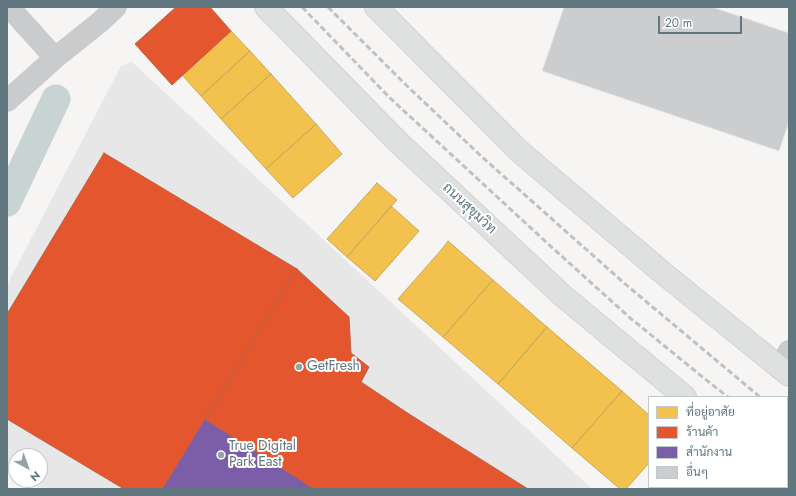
<!DOCTYPE html>
<meta charset="utf-8">
<style>
body{margin:0}
#map{position:relative;width:796px;height:496px;overflow:hidden;background:#f6f5f4;font-family:Jost,Sarabun,sans-serif}
canvas{display:block}
.frame{position:absolute;inset:0;border:8px solid #617780;pointer-events:none}
.legend{position:absolute;left:648px;top:396px;width:140px;height:92px;box-sizing:border-box;background:#fff;border:1px solid #c0c9cc;margin:0;padding:5px 7px;list-style:none;font-size:12px;color:#617780}
.legend li{display:flex;align-items:center;gap:8px;height:20px}
.legend b{width:20px;border:1px solid #c0c9cc}
.north{position:absolute;left:8px;top:448px;width:40px;height:40px;box-sizing:border-box;background:#fff;border:1px solid #c0c9cc;border-radius:50%;rotate:139deg;font-size:11px;font-weight:700;line-height:16px;text-align:center;color:#617780}
.north::after{content:'';display:block;margin:auto;width:14px;height:18px;background:#95a3a9;clip-path:polygon(50% 0,100% 100%,50% 72%,0 100%)}
.scale{position:absolute;left:658px;top:16px;width:84px;height:18px;box-sizing:border-box;border:2px solid #617780;border-top:0;padding-left:5px;font-size:12px;line-height:14px;white-space:nowrap;color:#617780;-webkit-text-stroke:3px #fff;paint-order:stroke}
</style>
<div id="map">
<canvas width="796" height="496"></canvas>
<div class="frame"></div>
<ul class="legend">
<li><b style="height:11px;background:#f2c14e"></b>ที่อยู่อาศัย</li>
<li><b style="height:11px;background:#e4572e"></b>ร้านค้า</li>
<li><b style="height:11px;background:#7b5ea7"></b>สำนักงาน</li>
<li><b style="height:11px;background:#cccdce"></b>อื่นๆ</li>
</ul>
<div class="north">N</div>
<div class="scale">20 m</div>
</div>
<script>
const ctx = document.querySelector('canvas').getContext('2d');
ctx.lineJoin = 'round';
function paint(path, color) { ctx.fillStyle = color; ctx.fill(path, 'evenodd'); }
const toPath = rows => new Path2D(rows.map(r => 'M' + r).join(''));
function trace(path, color, width, dash) { ctx.strokeStyle = color; ctx.lineWidth = width; ctx.lineCap = dash ? 'butt' : 'round'; ctx.setLineDash(dash || []); ctx.stroke(path); }
function label(font, color, halo, rows, align = 'center') {
  ctx.font = font + ' Jost,Sarabun,sans-serif'; ctx.lineWidth = 4; ctx.setLineDash([]); ctx.textBaseline = 'middle'; ctx.strokeStyle = halo; ctx.fillStyle = color; for (const [text, x, y, turn = 0] of rows) {
    ctx.save(); ctx.translate(x, y); ctx.rotate((+turn || 0) * Math.PI / 180); ctx.textAlign = isNaN(turn) ? turn : align; if (halo) ctx.strokeText(text, 0, 0); ctx.fillText(text, 0, 0); ctx.restore();
  }
}
const built = toPath([
 [132,62,592,489,43,489,26,480,40,480,40,456,16,456,16,474,7,470,7,285,121,66]
]);
const homes = toPath([
 [231,31,250,51,201,96,182,75,231,31],
 [250,51,271,74,221,119,201,96,250,51],
 [271,74,316,124,266,169,221,119,271,74],
 [316,124,342,154,293,198,266,169,316,124],
 [377,183,397,200,347,257,327,239,377,183],
 [391,206,419,231,375,281,347,257,391,206],
 [448,241,493,280,443,337,398,299,442,249,448,241],
 [493,280,547,327,498,384,443,337,493,280],
 [547,327,622,391,572,448,498,384,547,327],
 [622,391,649,415,649,463,626,489,620,489,572,448,622,391]
]);
const shops = toPath([
 [176,7,210,7,231,31,172,85,135,44,176,7],
 [104,153,297,269,163,489,124,489,7,419,7,314,104,153],
 [297,269,349,317,351,353,369,367,361,382,409,414,528,489,313,489,205,420,297,269]
]);
const offices = toPath([
 [205,420,313,489,163,489,205,420]
]);
const canal = toPath([
 [7,202,56,99]
]);
const building = toPath([
 [564,7,712,7,789,33,789,122,779,151,542,71,564,7]
]);
const minor = toPath([
 [9,7,55,58],
 [7,101,55,58,100,22,116,7],
 [779,368,789,351],
 [748,489,749,487]
]);
const major = toPath([
 [266,7,397,141,563,296,685,397],
 [376,7,519,151,663,273,789,375],
 [787,478,789,480]
]);
const rail = toPath([
 [302,7,390,98,546,242,629,317,705,379,728,397],
 [328,7,405,84,481,156,624,283,760,397],
 [787,417,789,419],
 [787,442,789,444]
]);
const markers = [
 [299,367,4,"#95a3a9"],
 [221,455,4,"#95a3a9"]
];
const streetNames = [
 ["ถนนสุขุมวิท",469,209,43]
];
const poiNames = [
 ["GetFresh",307,367],
 ["True Digital",229,447],
 ["Park East",229,463]
];
paint(built, '#e6e7e6');
paint(homes, '#f2c14e');
trace(homes, '#c6ab5d', 1);
paint(shops, '#e4572e');
trace(shops, '#bd6147', 1);
paint(offices, '#7b5ea7');
trace(offices, '#73669b', 1);
trace(canal, '#c8d3d4', 29);
paint(building, '#cccdce');
trace(building, '#e5e4e4', 1);
trace(major, '#d3d3d4', 24);
trace(minor, '#cacbcc', 22);
trace(major, '#dfe0e0', 22);
trace(rail, '#c0c1c2', 3, [6, 3]);
for (const [x, y, r, color] of markers) { const dot = new Path2D(); dot.arc(x, y, r, 0, 2 * Math.PI); ctx.fillStyle = color; ctx.fill(dot); trace(dot, '#fff', 1.5); }
label('14px', '#617780', '#fff', streetNames);
label('14px', '#617780', '#fff', poiNames, 'left');
</script>
